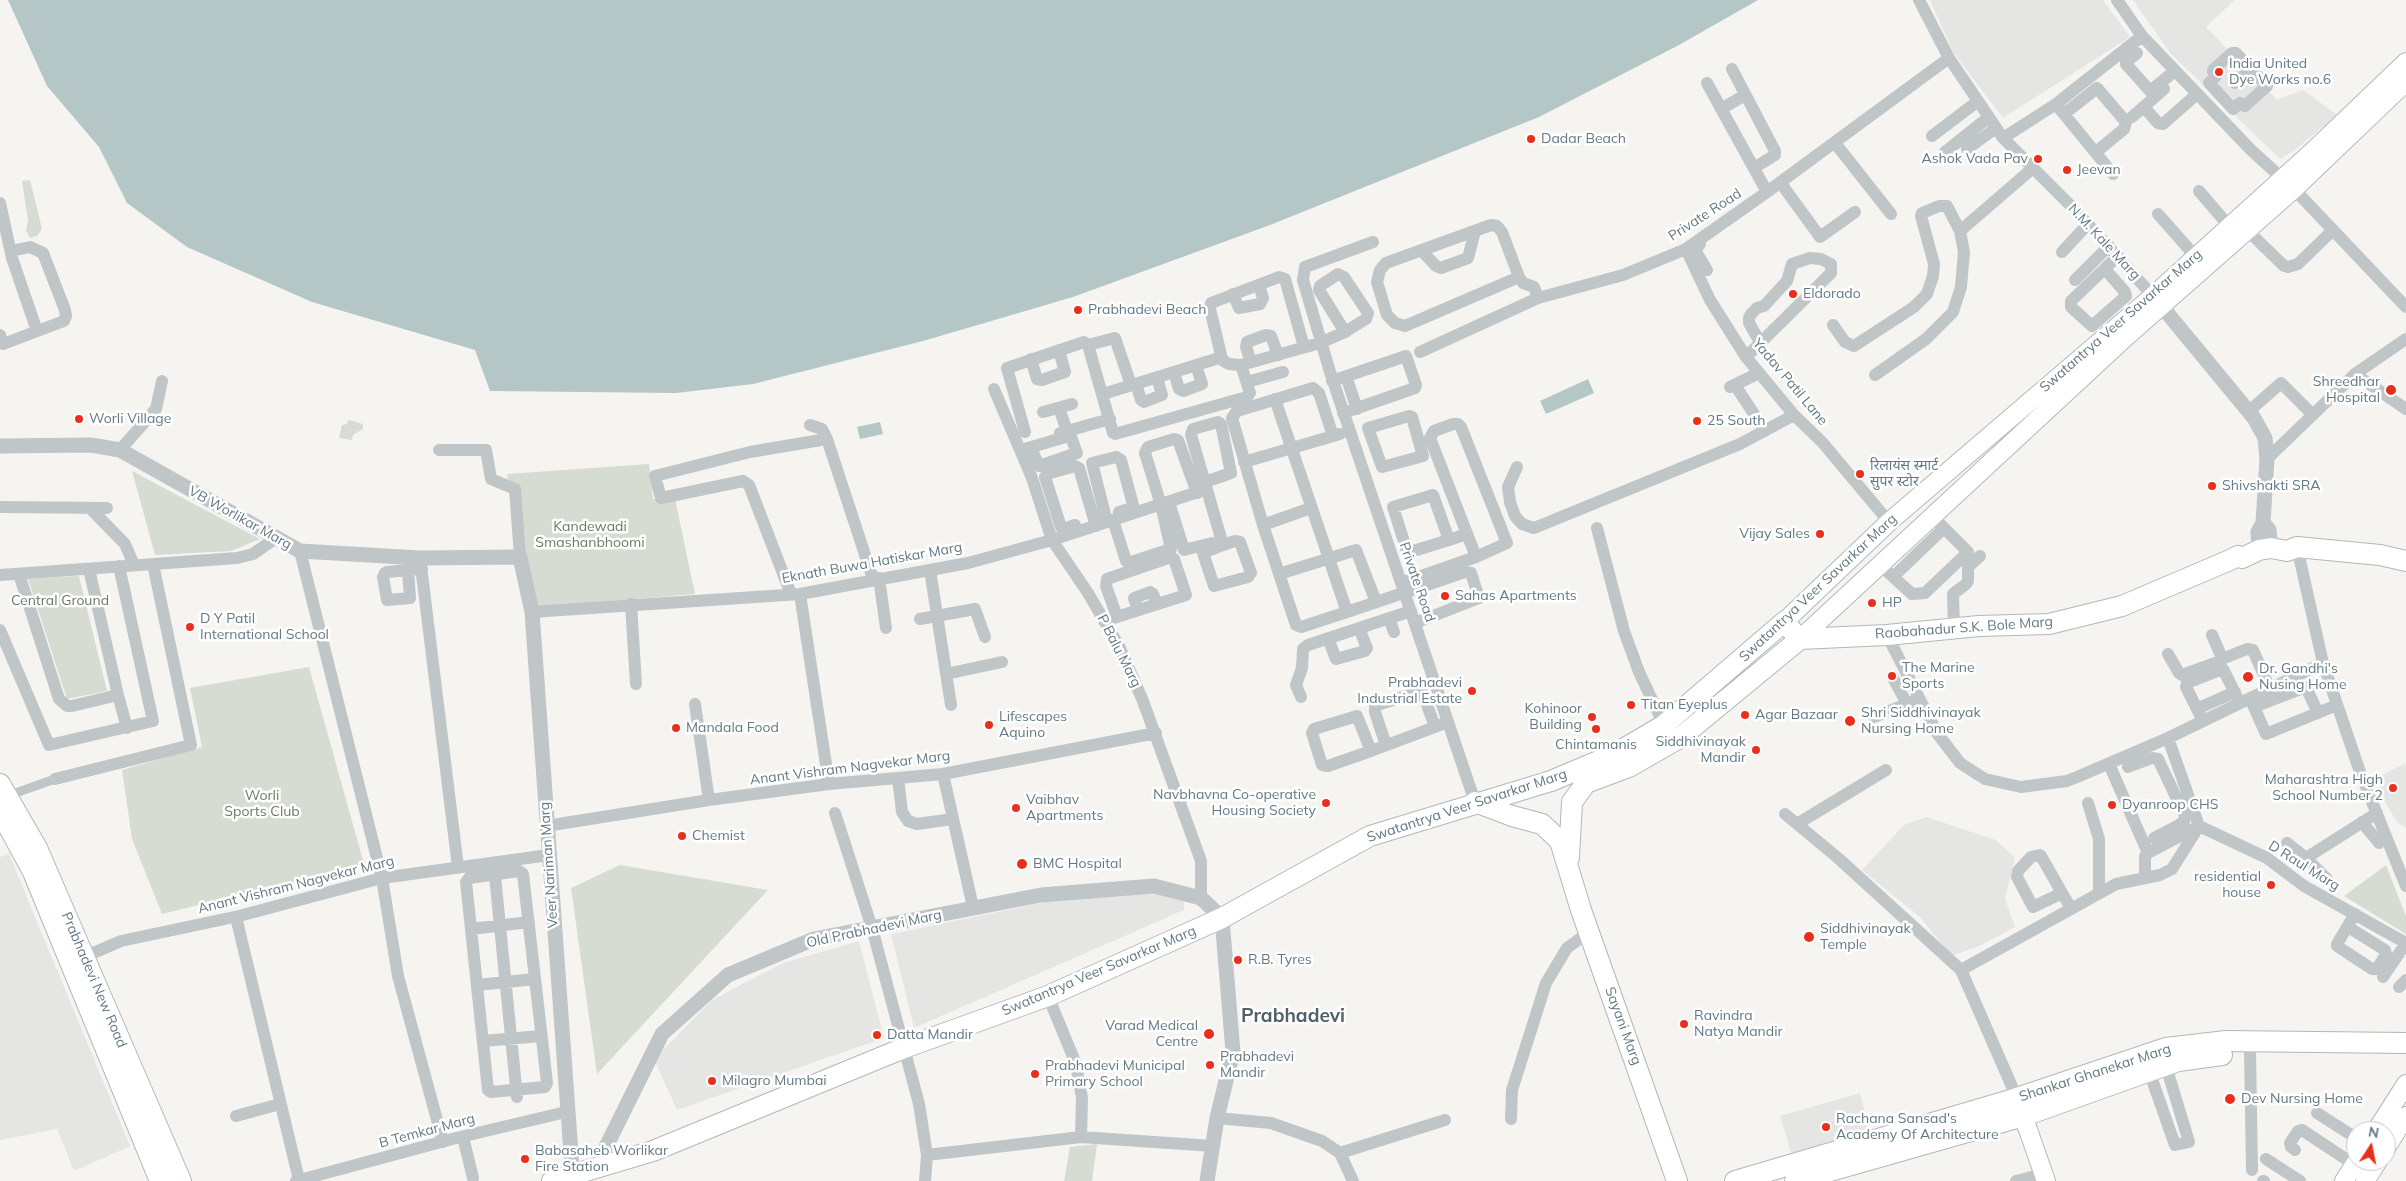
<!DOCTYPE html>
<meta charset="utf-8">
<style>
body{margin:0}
#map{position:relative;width:2406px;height:1181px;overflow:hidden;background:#f5f4f1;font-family:Mulish,sans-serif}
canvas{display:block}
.north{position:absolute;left:2346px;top:1121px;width:50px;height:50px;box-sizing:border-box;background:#fff;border:1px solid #c1c9cd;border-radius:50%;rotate:11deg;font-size:14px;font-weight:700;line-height:20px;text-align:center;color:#637983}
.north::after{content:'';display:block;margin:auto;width:18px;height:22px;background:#ea2e1c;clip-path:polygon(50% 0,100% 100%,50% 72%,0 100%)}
</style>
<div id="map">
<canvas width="2406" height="1181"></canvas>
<div class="north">N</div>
</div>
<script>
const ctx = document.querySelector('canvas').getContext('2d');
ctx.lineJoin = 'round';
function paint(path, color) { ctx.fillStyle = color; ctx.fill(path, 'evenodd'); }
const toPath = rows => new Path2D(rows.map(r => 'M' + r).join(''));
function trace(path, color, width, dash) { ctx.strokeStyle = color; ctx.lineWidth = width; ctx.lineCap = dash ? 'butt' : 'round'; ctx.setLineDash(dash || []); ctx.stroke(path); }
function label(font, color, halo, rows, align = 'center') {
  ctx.font = font + ' Mulish,"Noto Sans Devanagari",sans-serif'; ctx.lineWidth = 5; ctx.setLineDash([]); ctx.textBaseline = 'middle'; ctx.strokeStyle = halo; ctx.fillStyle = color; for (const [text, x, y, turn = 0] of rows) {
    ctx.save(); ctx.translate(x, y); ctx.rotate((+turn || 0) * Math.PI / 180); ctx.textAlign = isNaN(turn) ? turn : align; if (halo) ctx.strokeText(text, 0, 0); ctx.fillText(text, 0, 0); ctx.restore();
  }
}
const built = toPath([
 [1930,0,2103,0,2130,37,2003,118,1953,52],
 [2133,0,2235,0,2206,27,2277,100,2303,90,2337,115,2295,150,2280,159,2171,54],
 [2404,764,2406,766,2406,828,2397,822,2383,799,2376,778],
 [1926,817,1996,840,2015,858,2005,899,2015,927,1979,946,1951,956,1920,917,1862,870,1904,825],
 [9,854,130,1146,74,1171,57,1129,0,1140,0,857],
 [1167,891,1184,898,1184,910,914,1028,891,934,1046,902],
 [859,941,884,1038,677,1110,654,1059,712,1000,783,963],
 [1860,1093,1871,1138,1793,1159,1780,1116]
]);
const green = toPath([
 [30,180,42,229,37,236,30,238,26,230,28,220,22,181],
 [348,420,363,424,363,429,353,435,352,440,339,438,342,425,347,424],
 [649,464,653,499,675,499,695,594,525,608,507,474],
 [132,471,260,539,231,551,155,555],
 [79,576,107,691,67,699,28,579],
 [309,667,364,864,162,914,132,839,122,770,202,747,190,688],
 [620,865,768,890,597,1074,571,888],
 [2386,865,2406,916,2406,934,2344,896],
 [1097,1144,1092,1181,1064,1181,1070,1147]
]);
const water = toPath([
 [8,0,1758,0,1679,45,1539,117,1270,225,1073,297,923,341,753,384,676,393,490,391,475,350,312,302,187,247,127,203,99,147,47,86],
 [1588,379,1594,393,1546,414,1540,401],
 [880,422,883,434,860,439,857,427]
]);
const pedestrian = toPath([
 [7,796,55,779]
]);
const minor = toPath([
 [1919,0,1949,58,2003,138,2077,212,2153,296],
 [2117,0,2142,36,2251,150,2294,189,2406,307],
 [2137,53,2126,62,2126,64,2150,91,2175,71],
 [2232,53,2236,53,2267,86,2245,106,2240,103,2233,109,2209,83,2216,76,2213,71,2214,69,2232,53],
 [1732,69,1775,151,1775,155,1754,168],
 [1707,83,1767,192],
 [2235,83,2251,69],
 [2144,107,2158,123,2163,124,2197,94],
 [2059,108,2113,174],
 [1721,109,1745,95],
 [2064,114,2097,88,2126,122,2124,129,2096,152],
 [2132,117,2164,89],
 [1932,136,1978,101],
 [2003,138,2056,104,2142,36],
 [1835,143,1891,214],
 [1967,149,1996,128],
 [1945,152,1989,117],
 [1780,182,1820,237,1855,212],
 [2199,191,2229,226],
 [0,203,12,258,37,331],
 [2158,214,2195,256],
 [2247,230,2284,266,2288,267,2298,264,2333,230],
 [1373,242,1305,267,1303,280,1330,372,1475,802],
 [1700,244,1695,250,1707,270],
 [1686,249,1710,300,1746,357,1794,415,1822,442,1889,522],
 [1421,250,1436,266,1441,268,1468,258,1475,231],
 [2062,252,2088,224],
 [2105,269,2125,292,2126,296,2092,326,2071,307,2071,301,2118,256],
 [1519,277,1405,326,1395,323,1387,315,1377,282,1380,270,1386,263,1491,225,1497,226,1502,232,1519,277,1523,283,1534,287,1538,298],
 [2075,280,2109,246],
 [1233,294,1239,308,1260,304,1263,298,1259,285],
 [1833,325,1845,342,1854,346,1914,307,1927,294,1933,276,1934,264,1921,216,1922,213,1939,206,1947,206,1960,231],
 [0,335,3,344,64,321,66,316,65,310,43,253,30,247,11,251],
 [1420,352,1538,298,1623,275,1686,249,1767,192,1949,58],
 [1746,357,1831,273,1831,264,1821,259,1810,258,1792,264,1787,281,1764,306,1757,308,1751,314,1749,318,1749,323,1760,342],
 [1031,359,1037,379,1042,380,1065,372,1059,350],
 [1222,359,1210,309,1211,303,1279,277,1285,279,1304,347],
 [1251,362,1246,347,1247,342,1266,335,1271,336,1278,355],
 [1241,365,1320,343,1345,332,1348,330,1366,319,1368,313,1344,277,1338,274,1320,286,1319,290,1345,332],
 [1174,372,1179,389,1183,391,1202,384,1196,365],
 [2355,374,2406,409],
 [1875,375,1926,339,1953,312,1961,287,1964,252,1960,231,2033,168],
 [1346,376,1357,409],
 [1332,381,1406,356,1416,385,1415,388,1343,413],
 [1247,382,1283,372],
 [1136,384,1141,400,1144,402,1162,395,1157,377],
 [1735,385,1765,431],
 [1730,387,1759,373],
 [994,389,1032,478,1052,540,1088,593,1119,646,1143,701,1201,861,1201,898],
 [1103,394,1219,358,1229,364,1241,365,1250,393,1247,397,1115,434,1113,433,1088,345,1115,338,1131,385],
 [1275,399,1347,612,1465,572,1471,573,1479,598,1415,623],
 [1059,408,1067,431],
 [1043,412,1072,404],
 [2248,412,2281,383,2313,415],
 [1409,416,1412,417,1423,456,1382,467,1368,428,1409,416],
 [810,425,822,429,827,439,873,579],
 [1025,432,1007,368,1084,342,1088,345],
 [1060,433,1110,419],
 [1333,436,1319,393,1313,388,1237,411,1232,418,1263,525,1296,625,1301,627,1347,612],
 [120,450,156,409,162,381],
 [439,450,486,450,491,479,515,489,520,557],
 [1021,450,1069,436,1071,437,1077,453,1039,466,1031,448],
 [2267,459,2355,374,2406,339],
 [1244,462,1340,434],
 [1517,467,1508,487,1510,502,1515,516,1522,524,1534,528,1740,444,1794,415],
 [1205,482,1231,473,1221,424,1218,422,1193,429,1191,435,1223,545,1235,541,1240,542,1251,573,1248,577,1214,586,1203,553,1223,545],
 [1169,502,1184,550,1212,543],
 [0,507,107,508],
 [90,508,125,544,134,565],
 [1113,520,1126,561,1131,562,1171,549,1161,505,1145,453,1148,447,1174,439,1178,440,1197,493],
 [1107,522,1092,463,1116,457,1121,460,1133,505,1132,508,1119,512],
 [1075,525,1064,529,1061,527,1045,477,1047,474,1075,466,1079,468,1096,526],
 [1263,525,1311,508],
 [1597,528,1624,631,1639,672,1664,725],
 [1449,540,1433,495,1393,507,1407,551,1410,552,1449,540,1467,534],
 [2297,547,2323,663,2360,772,2406,886],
 [300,551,382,878,398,976,443,1142],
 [420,558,458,867],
 [1880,565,1912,594,1925,593,1968,552,1934,518],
 [408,570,410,598,387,600,383,577,385,573,387,572,408,570,422,569],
 [930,570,951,705],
 [19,574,59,699,67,706,72,706,118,695,89,569],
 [1279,574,1356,550,1376,602],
 [0,575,237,558,253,554,276,538],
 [1893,577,1944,528],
 [879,578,886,628],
 [1401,583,1476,557,1507,543,1461,427,1458,424,1453,424,1434,431,1430,438,1476,557],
 [791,594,749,485,743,481,661,498,655,476,750,452,827,439],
 [800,594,829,784],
 [631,604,636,684],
 [1138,610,1134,598,1150,592,1153,594,1157,604],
 [532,612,800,594,968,563,1052,540,1207,489],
 [1389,618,1394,632],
 [920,619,975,609,985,637],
 [1104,621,1186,595,1174,559,1171,557,1107,579,1106,586,1117,617],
 [1954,628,1953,594,1966,584,1968,581,1968,567,1980,556],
 [0,630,49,745,153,721,119,566],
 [1887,635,1937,733,1960,763,1985,779,2021,787,2067,781,2077,777,2168,738,2323,663],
 [1328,638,1336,659,1365,651,1367,648,1359,628],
 [2168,654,2179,673,2182,675,2221,661,2222,658,2212,635],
 [2227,657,2247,649,2253,650,2270,689],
 [946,674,1002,662],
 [1892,676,1907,704],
 [118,695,127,728],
 [1301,697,1296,685,1302,668,1303,649,1308,645,1411,611],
 [2250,698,2266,734,2337,705],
 [695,704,709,800],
 [2201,707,2235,692],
 [2254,707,2306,687,2318,713],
 [1874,717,1919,699],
 [2203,721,2186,687,2187,683,2223,669,2240,703],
 [1386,745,1375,712,1375,706,1377,705,1422,691,1435,727],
 [1371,751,1357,716,1314,729,1312,733,1322,765,1326,766,1328,766,1371,751,1435,727,1448,722],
 [2109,764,2148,853],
 [2128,767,2152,758,2158,759,2185,816,2184,822,2179,825,2154,838],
 [943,774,973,907],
 [898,778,902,812,908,821,917,824,953,819],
 [55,779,191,745,153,564],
 [2088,803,2099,839,2099,892],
 [835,813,872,928,919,1104,927,1155,925,1181],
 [1785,814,1838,858,1961,970,2017,1098],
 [2362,822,2379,843],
 [1797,824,1886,770],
 [546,826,709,800,829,784,943,774,1156,733],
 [2287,843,2306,858,2377,813],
 [2306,858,2327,879],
 [494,866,517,1097],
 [519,871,523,874,547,1083,545,1087,491,1092,488,1090,466,882,469,878,519,871],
 [2145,878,2145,856,2148,853,2199,826,2168,738],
 [2062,893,2033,907,2017,877,2018,871,2031,857,2040,855,2041,856,2062,893,2071,908],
 [236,917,299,1180],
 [2348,927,2385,950,2386,954,2377,969,2372,969,2337,946,2337,944,2355,914],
 [471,929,529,922],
 [84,957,121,941,239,916,382,878,549,855],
 [1961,970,2116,884,2160,875,2172,869,2199,826,2267,858,2304,886,2406,943],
 [2383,977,2406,943],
 [477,985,535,979],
 [2399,987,2406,980],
 [1048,996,1076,1064,1082,1098,1081,1137],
 [483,1041,541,1036],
 [2250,1051,2252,1170],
 [2149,1071,2175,1145,2189,1142,2166,1066],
 [2317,1113,2356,1138],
 [236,1116,280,1104],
 [1217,1118,1271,1123,1322,1141,1340,1153,1353,1181],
 [1511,1119,1512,1090,1546,983,1567,948,1589,932],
 [463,1137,473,1178],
 [2295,1150,2291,1147,2290,1143,2298,1131,2302,1130,2355,1165],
 [1340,1153,1445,1120],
 [927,1155,1081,1137,1213,1146],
 [2266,1159,2300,1181],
 [296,1181,456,1138,566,1112],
 [2016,1181,2043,1174],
 [2263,1181,2264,1181]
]);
const tertiary = toPath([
 [2154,297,2254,418,2265,438,2267,459,2263,523,2269,530,2271,548],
 [0,446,91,445,120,450,300,551,420,558,520,557,532,612,573,1181],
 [2259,550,2258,532,2263,523],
 [595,1169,662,1034,728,975,814,939,1041,895,1154,886,1201,898,1222,918,1233,1052,1217,1118,1207,1181]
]);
const secondary = toPath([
 [1784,622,1889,522,2153,296,2313,151,2406,62],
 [1800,639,2126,337,2294,189,2406,82],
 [2019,1104,2046,1181],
 [2376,1131,2406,1084],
 [2386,1148,2406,1116],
 [2344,1181,2357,1161],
 [2365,1181,2378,1161]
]);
const primary = toPath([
 [0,784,37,848,181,1181],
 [1475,802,1512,816,1542,824,1560,841,1581,910,1677,1181],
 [0,811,33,872,160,1181],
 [1569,858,1572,802,1586,783,1629,767,1681,737,1800,639],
 [552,1181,653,1151,904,1048,1048,996,1222,918,1370,836,1551,781,1613,755,1664,725,1784,622,1800,639,1887,635,1979,626,2049,624,2122,606,2230,560,2238,556,2242,558,2259,550,2271,548,2287,551,2297,547,2380,555,2406,561],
 [1735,1181,2017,1098,2166,1048,2226,1041,2406,1043],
 [1795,1181,2024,1116,2178,1061,2222,1055]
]);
const markers = [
 [2219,72,5,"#ea2e1c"],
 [1531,139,5,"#ea2e1c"],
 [2038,159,5,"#ea2e1c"],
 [2067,170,5,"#ea2e1c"],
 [1793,294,5,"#ea2e1c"],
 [1078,310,5,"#ea2e1c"],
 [2391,390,6,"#ea2e1c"],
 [79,419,5,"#ea2e1c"],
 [1697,421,5,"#ea2e1c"],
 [1860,474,5,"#ea2e1c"],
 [2212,486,5,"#ea2e1c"],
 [1820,534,5,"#ea2e1c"],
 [1445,596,5,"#ea2e1c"],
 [1872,603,5,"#ea2e1c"],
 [190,627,5,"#ea2e1c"],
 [1892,676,5,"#ea2e1c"],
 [2248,677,6,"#ea2e1c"],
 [1472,691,5,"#ea2e1c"],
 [1631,705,5,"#ea2e1c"],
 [1745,715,5,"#ea2e1c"],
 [1592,717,5,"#ea2e1c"],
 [1850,721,6,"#ea2e1c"],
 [989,725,5,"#ea2e1c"],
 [676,728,5,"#ea2e1c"],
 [1596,729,5,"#ea2e1c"],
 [1756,750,5,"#ea2e1c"],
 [2393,788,5,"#ea2e1c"],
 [1326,803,5,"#ea2e1c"],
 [2112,805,5,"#ea2e1c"],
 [1016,808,5,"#ea2e1c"],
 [682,836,5,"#ea2e1c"],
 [1022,864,6,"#ea2e1c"],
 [2271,885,5,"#ea2e1c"],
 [1809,937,6,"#ea2e1c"],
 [1238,960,5,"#ea2e1c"],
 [1684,1024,5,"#ea2e1c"],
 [1209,1034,6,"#ea2e1c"],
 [877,1035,5,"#ea2e1c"],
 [1210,1065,5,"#ea2e1c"],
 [1035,1074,5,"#ea2e1c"],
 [712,1081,5,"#ea2e1c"],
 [2230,1099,6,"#ea2e1c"],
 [1826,1127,5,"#ea2e1c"],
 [525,1159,5,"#ea2e1c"]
];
const poiNames = [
 ["India United",2229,64],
 ["Dye Works no.6",2229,80],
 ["Dadar Beach",1541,139],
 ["Ashok Vada Pav",2028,159,"right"],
 ["Jeevan",2077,170],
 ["Eldorado",1803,294],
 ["Prabhadevi Beach",1088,310],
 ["Shreedhar",2380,382,"right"],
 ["Hospital",2380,398,"right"],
 ["Worli Village",89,419],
 ["25 South",1707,421],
 ["रिलायंस स्मार्ट",1870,466],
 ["सुपर स्टोर",1870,482],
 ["Shivshakti SRA",2222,486],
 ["Vijay Sales",1810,534,"right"],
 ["Sahas Apartments",1455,596],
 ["HP",1882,603],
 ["D Y Patil",200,619],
 ["International School",200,635],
 ["The Marine",1902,668],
 ["Sports",1902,684],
 ["Dr. Gandhi's",2259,669],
 ["Nusing Home",2259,685],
 ["Prabhadevi",1462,683,"right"],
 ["Industrial Estate",1462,699,"right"],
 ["Titan Eyeplus",1641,705],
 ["Kohinoor",1582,709,"right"],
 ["Building",1582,725,"right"],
 ["Shri Siddhivinayak",1861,713],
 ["Nursing Home",1861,729],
 ["Agar Bazaar",1755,715],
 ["Lifescapes",999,717],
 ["Aquino",999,733],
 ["Mandala Food",686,728],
 ["Siddhivinayak",1746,742,"right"],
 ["Mandir",1746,758,"right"],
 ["Chintamanis",1596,745,"center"],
 ["Maharashtra High",2383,780,"right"],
 ["School Number 2",2383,796,"right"],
 ["Navbhavna Co-operative",1316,795,"right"],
 ["Housing Society",1316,811,"right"],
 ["Vaibhav",1026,800],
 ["Apartments",1026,816],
 ["Dyanroop CHS",2122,805],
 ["Chemist",692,836],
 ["BMC Hospital",1033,864],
 ["residential",2261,877,"right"],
 ["house",2261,893,"right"],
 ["Siddhivinayak",1820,929],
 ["Temple",1820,945],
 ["R.B. Tyres",1248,960],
 ["Ravindra",1694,1016],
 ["Natya Mandir",1694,1032],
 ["Varad Medical",1198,1026,"right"],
 ["Centre",1198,1042,"right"],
 ["Datta Mandir",887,1035],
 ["Prabhadevi",1220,1057],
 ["Mandir",1220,1073],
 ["Prabhadevi Municipal",1045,1066],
 ["Primary School",1045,1082],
 ["Milagro Mumbai",722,1081],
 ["Dev Nursing Home",2241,1099],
 ["Rachana Sansad's",1836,1119],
 ["Academy Of Architecture",1836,1135],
 ["Babasaheb Worlikar",535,1151],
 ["Fire Station",535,1167]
];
const streetNames = [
 ["Private Road",1705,215,-33],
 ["N.M. Kale Marg",2104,242,47],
 ["Swatantrya Veer Savarkar Marg",2121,321,-41],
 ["Yadav Patil Lane",1790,382,50],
 ["VB Worlikar Marg",240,518,29],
 ["Eknath Buwa Hatiskar Marg",872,563,-10],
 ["Private Road",1417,582,71],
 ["Swatantrya Veer Savarkar Marg",1818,588,-43],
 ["Raobahadur S.K. Bole Marg",1964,628,-4],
 ["P Balu Marg",1119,651,63],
 ["Anant Vishram Nagvekar Marg",850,768,-7],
 ["Swatantrya Veer Savarkar Marg",1467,806,-18],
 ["Veer Nariman Marg",549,865,-94],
 ["D Raul Marg",2304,866,32],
 ["Anant Vishram Nagvekar Marg",296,885,-14],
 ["Old Prabhadevi Marg",874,929,-12],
 ["Swatantrya Veer Savarkar Marg",1099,971,-23],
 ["Prabhadevi New Road",94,980,67],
 ["Sayani Marg",1623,1026,70],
 ["Shankar Ghanekar Marg",2095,1073,-18],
 ["B Temkar Marg",427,1131,-15]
];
const parkNames = [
 ["Kandewadi",590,527],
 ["Smashanbhoomi",590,543],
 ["Central Ground",60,601],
 ["Worli",262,796],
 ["Sports Club",262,812]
];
const districtNames = [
 ["Prabhadevi",1293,1016]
];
paint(built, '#e5e6e4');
paint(green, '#d7dcd2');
paint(water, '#b5c6c7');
trace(secondary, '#b2b9bc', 20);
trace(primary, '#b1b7ba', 22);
trace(pedestrian, '#c0c5c7', 9);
trace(minor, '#c0c5c7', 12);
trace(tertiary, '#c0c5c7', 15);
trace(secondary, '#fff', 18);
trace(primary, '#fff', 20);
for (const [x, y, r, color] of markers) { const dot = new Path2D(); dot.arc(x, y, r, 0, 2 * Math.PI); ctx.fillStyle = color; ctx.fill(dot); trace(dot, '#fff', 2); }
label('14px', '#637983', '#fff', poiNames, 'left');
label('14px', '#637983', '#fff', streetNames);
label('14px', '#6a7a62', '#fff', parkNames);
label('bold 19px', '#516168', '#fff', districtNames);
</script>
